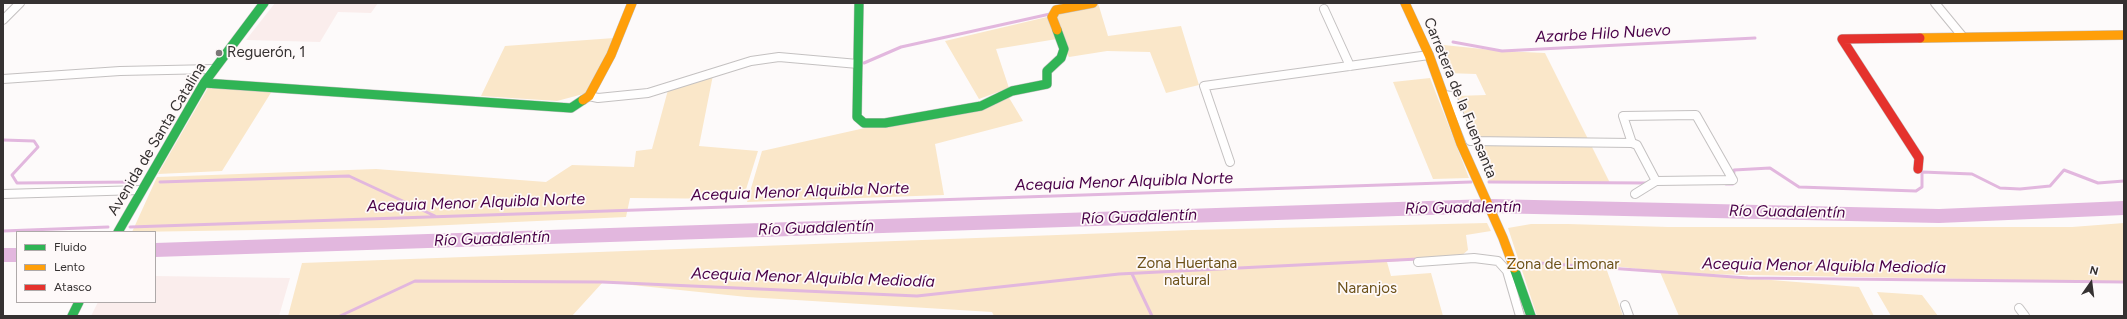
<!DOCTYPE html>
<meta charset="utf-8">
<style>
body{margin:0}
#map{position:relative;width:2127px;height:319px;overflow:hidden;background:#fdfafa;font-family:Figtree,sans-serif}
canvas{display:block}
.frame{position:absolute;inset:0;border:4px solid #353131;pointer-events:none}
.legend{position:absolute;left:16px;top:231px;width:140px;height:72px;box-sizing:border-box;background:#fef9f9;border:1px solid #aea9a9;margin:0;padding:5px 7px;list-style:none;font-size:12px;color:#353131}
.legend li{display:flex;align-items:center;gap:8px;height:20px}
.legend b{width:20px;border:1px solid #aea9a9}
.north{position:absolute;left:2071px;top:263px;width:40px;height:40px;-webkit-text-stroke:3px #fef9f9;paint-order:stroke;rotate:14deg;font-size:11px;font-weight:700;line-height:16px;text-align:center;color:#353131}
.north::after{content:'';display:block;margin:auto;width:14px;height:18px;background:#353131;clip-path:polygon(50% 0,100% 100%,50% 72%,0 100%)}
</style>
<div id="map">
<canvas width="2127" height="319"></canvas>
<div class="frame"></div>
<ul class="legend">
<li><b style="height:5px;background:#30b455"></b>Fluido</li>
<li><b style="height:5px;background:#ff9f0a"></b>Lento</li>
<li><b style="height:5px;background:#e5322d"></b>Atasco</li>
</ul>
<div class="north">N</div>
</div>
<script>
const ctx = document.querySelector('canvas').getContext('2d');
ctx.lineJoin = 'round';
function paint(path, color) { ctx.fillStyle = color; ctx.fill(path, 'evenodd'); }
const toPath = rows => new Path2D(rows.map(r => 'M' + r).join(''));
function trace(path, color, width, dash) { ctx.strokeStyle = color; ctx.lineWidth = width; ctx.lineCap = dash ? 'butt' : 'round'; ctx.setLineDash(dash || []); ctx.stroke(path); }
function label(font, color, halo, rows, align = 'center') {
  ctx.font = font + ' Figtree,sans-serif'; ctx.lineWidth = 3.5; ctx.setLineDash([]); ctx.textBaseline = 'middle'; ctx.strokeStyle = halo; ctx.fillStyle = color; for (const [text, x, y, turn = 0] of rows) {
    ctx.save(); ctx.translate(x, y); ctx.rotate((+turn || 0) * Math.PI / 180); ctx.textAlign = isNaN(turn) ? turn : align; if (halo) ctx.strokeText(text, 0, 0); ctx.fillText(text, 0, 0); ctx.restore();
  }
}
const built = toPath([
 [275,3,378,3,371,13,338,12,320,42,246,40],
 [155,276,290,278,279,316,91,316,98,302,155,302]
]);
const green = toPath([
 [1098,3,1108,36,1181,26,1199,85,1166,93,1150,52,1107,51,1069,57,1064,49,1052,17,1056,10],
 [1047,17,1057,39,996,49,1009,88,979,99,945,41],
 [614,38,587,93,557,101,481,96,505,46],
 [1434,44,1502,51,1545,53,1610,183,1489,182,1456,96,1486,95,1476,74,1445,73],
 [713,75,699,146,758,151,743,199,630,198,626,217,382,228,132,232,157,177,376,169,546,182,572,165,634,167,636,151,652,149,668,90],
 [1430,78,1469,178,1433,179,1393,82],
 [209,86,272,91,222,171,158,174],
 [1008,96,1023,121,935,144,944,195,747,202,762,151],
 [1487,223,1491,231,1466,235,1468,250,1460,257,1387,262,1391,276,1431,273,1443,316,994,316,992,312,747,297,603,282,572,316,288,316,302,263,1192,230],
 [2124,223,2124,282,1696,274,1859,287,1874,316,1679,316,1660,272,1664,272,1605,265,1623,316,1537,316,1508,228,1531,224,1568,224,1668,227,2072,227],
 [1877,292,1922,295,1938,316,1891,316]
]);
const stream = toPath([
 [1453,42,1502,51,1755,38],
 [864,63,901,47,1050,14],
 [3,140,34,141,38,147,12,175,17,183,134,182],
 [160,182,349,176,435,216],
 [1489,182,1647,183],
 [1726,184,1733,184,1734,170,1770,168,1799,187,1916,191,1922,187,1922,172,1972,174,2000,188,2020,189,2050,186,2064,170,2098,183,2124,181],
 [130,227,1471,182],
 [3,231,108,227],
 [1525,262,1748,278,2124,282],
 [1132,274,1152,316],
 [340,316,415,281,602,282,917,296,1119,274,1418,259]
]);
const river = toPath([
 [1489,199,1939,209,2124,201,2124,215,1939,223,1489,213,155,257,155,243,1489,199],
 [3,248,17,248,17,262,3,262,3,248]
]);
const street = toPath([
 [1935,3,1963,37],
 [1324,9,1350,66],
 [3,20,20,3],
 [3,79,120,71,214,69],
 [1444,95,1452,96,1470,141,1632,143,1637,145,1656,181,1635,194],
 [589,96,598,98,648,93,751,61,779,57,858,64],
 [1632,143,1623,116,1696,115,1733,180,1656,181],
 [1230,162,1204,86,1429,55],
 [3,194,141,190],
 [1418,262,1474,258,1498,261,1507,271,1520,316],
 [1625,305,1629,316],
 [2019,308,2025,316]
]);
const fast = toPath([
 [859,3,857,117,864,123,885,123,981,106,1012,91,1047,84,1047,71,1061,58,1064,49,1057,30],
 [204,83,571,108,583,100],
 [118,232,204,83,264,3],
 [1514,268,1531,316],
 [72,316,79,302]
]);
const slow = toPath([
 [1405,3,1429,55,1461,144,1503,238,1514,268],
 [1057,30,1052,17,1056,10,1093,3],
 [1920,38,2124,35],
 [583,100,589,96,611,55,632,3]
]);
const jam = toPath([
 [1918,169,1919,158,1842,39,1920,38]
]);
const markers = [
 [219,53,4,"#7b7777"]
];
const poiNames = [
 ["Reguerón, 1",227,53]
];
const streetNames = [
 ["Carretera de la Fuensanta",1460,98,68],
 ["Avenida de Santa Catalina",157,139,-59]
];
const parkNames = [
 ["Zona Huertana",1187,264],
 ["natural",1187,281],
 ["Zona de Limonar",1563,265],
 ["Naranjos",1367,289]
];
const waterNames = [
 ["Azarbe Hilo Nuevo",1603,34,-3],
 ["Acequia Menor Alquibla Norte",1124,182,-2],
 ["Acequia Menor Alquibla Norte",800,192,-2],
 ["Acequia Menor Alquibla Norte",476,203,-2],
 ["Río Guadalentín",1463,208,-1],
 ["Río Guadalentín",1787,212,1],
 ["Río Guadalentín",1139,217,-2],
 ["Río Guadalentín",816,228,-2],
 ["Río Guadalentín",492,239,-2],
 ["Acequia Menor Alquibla Mediodía",1824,266,1],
 ["Acequia Menor Alquibla Mediodía",813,278,2]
];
paint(built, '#faedec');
paint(green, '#fae7c9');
trace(stream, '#e2b7de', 3);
paint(river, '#e2b7de');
trace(street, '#c4c1c1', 10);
trace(fast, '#c4c1c1', 10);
trace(slow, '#c4c1c1', 10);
trace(jam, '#c4c1c1', 10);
trace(street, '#fffefe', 8);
trace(fast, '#30b455', 9);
trace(slow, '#ff9f0a', 9);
trace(jam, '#e5322d', 9);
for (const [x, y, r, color] of markers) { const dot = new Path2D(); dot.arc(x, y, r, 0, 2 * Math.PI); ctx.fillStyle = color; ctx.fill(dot); trace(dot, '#fef9f9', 1.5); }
label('15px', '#353131', '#fef9f9', poiNames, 'left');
label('15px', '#353131', '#fef9f9', streetNames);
label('15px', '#6d521a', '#fef9f9', parkNames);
label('italic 16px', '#490048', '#fef9f9', waterNames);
</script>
